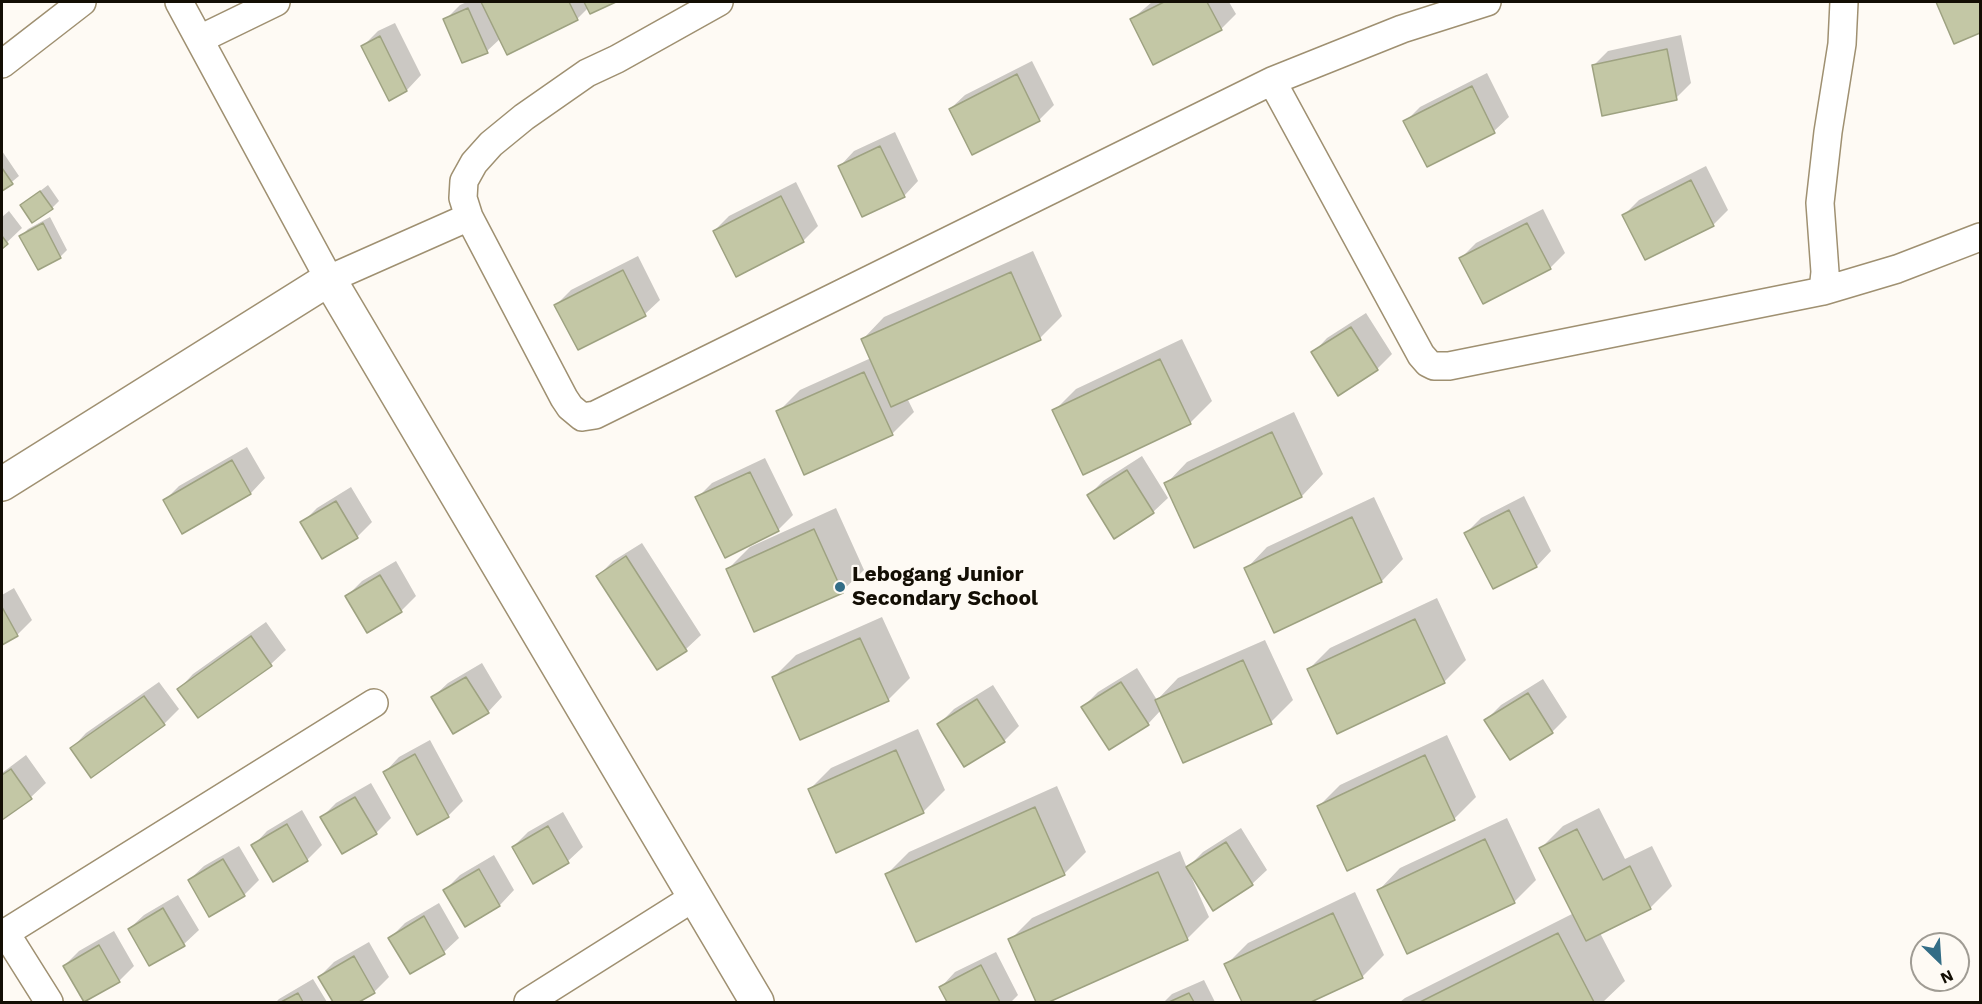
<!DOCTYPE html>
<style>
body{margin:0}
#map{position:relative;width:1982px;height:1004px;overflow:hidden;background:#fefaf4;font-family:"Work Sans",sans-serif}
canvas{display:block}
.frame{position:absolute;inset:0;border:3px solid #130e04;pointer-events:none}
.north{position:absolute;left:1910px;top:932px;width:60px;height:60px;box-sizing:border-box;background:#fefaf4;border:2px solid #a09c94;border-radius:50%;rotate:155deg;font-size:16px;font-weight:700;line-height:24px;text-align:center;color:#130e04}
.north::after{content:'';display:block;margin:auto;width:21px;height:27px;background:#336d86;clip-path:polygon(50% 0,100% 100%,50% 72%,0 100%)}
</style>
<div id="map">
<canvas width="1982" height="1004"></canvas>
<div class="frame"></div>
<div class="north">N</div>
</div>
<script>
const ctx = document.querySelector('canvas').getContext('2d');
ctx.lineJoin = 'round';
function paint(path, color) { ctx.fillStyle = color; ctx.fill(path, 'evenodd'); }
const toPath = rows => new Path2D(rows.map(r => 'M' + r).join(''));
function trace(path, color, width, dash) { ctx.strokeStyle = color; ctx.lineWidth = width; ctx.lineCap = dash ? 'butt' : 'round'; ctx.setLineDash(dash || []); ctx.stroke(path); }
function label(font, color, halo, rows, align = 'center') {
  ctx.font = font + ' "Work Sans",sans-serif'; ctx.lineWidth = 4.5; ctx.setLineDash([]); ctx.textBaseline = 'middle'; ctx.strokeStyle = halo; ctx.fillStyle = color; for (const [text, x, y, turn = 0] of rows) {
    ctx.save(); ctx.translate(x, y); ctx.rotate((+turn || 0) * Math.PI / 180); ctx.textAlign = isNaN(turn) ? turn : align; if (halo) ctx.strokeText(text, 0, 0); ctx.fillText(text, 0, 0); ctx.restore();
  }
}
const shadow = toPath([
 [467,2,613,2,590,12,588,8,577,19,501,38,487,51,445,20,460,5],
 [1152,2,1229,2,1236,14,1221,29,1132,19],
 [1937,2,1980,2,1980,31,1954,42],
 [395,23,421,75,407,90,363,46,378,31],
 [1681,35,1691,83,1676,98,1593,66,1608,51],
 [1032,61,1054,105,1040,119,973,153,950,109,965,95],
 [1487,73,1509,117,1494,131,1405,122,1420,107],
 [895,132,918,181,904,196,840,166,854,151],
 [2,151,19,176,2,190],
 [1706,166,1728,210,1713,225,1624,215,1639,200],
 [796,182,818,226,803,241,714,231,729,216],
 [48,185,59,201,52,208,22,205],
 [1543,209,1565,253,1550,268,1461,258,1476,243],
 [9,211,22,228,2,247,2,217],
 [50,217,67,250,60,257,21,236,28,229],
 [1033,251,1062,316,1040,338,907,398,914,412,892,434,778,412,800,390,871,358,863,339,884,317],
 [638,256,660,300,645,314,556,305,571,290],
 [1366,313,1392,354,1377,369,1313,353,1327,338],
 [1182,339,1212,401,1190,423,1054,411,1076,389],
 [1294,412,1323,474,1302,496,1195,546,1166,484,1187,462],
 [247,447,265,478,251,493,183,532,165,500,179,486],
 [1142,456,1168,498,1153,512,1089,495,1103,481],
 [765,458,793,515,778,530,697,498,712,483],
 [351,487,372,522,357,537,302,523,317,508],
 [1524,496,1551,551,1537,566,1494,587,1466,533,1481,518],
 [1374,497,1403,559,1382,581,1275,631,1246,569,1267,547],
 [836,508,864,570,842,591,728,569,750,547],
 [642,543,701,635,686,649,658,668,598,576,613,561],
 [396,561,416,596,401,611,347,596,362,581],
 [14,588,32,620,17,635,2,644,2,595],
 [1437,598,1466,660,1444,682,1308,670,1330,648],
 [882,617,910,678,888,700,774,677,796,655],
 [266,622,286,650,271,664,198,716,179,689,193,674],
 [1265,640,1293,700,1271,722,1161,710,1148,724,1083,707,1098,692,1137,668,1157,700,1178,678],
 [482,663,502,697,488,712,433,697,448,683],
 [1543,679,1567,717,1552,732,1510,758,1486,720,1501,705],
 [159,682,179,709,164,724,91,776,72,748,86,733],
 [993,685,1019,726,1004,741,939,724,954,709],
 [918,729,945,790,923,812,809,790,831,768],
 [1447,735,1476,797,1454,819,1318,807,1340,785],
 [430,740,463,801,448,816,385,772,399,757],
 [26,755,46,783,31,797,2,818,2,773],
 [371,783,391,818,377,832,342,852,322,817,336,803],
 [1057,786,1086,852,1064,874,887,874,909,852],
 [1599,808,1625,859,1652,846,1672,886,1650,908,1600,933,1625,981,1603,1002,1400,1002,1405,998,1574,913,1541,848,1563,826],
 [302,810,322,845,307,860,253,846,267,831],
 [563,812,583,847,568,861,513,847,528,832],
 [1507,818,1536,880,1514,902,1379,890,1400,868],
 [1241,828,1267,870,1252,884,1190,874,1209,917,1187,939,1045,1002,1038,1002,1010,940,1032,918,1180,851,1187,868,1203,852],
 [239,846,259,880,244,895,189,880,204,866],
 [494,855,514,890,500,905,466,925,445,890,460,875],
 [1355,892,1384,955,1362,977,1307,1002,1244,1002,1226,965,1248,943],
 [178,895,199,930,184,944,129,929,144,915],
 [439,903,459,938,444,952,410,972,390,938,405,923],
 [114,931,134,966,119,981,64,966,79,951],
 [369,942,389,977,374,992,356,1002,335,1002,319,977,334,962],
 [996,952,1018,995,1011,1002,949,1002,941,987,955,972],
 [313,979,327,1002,276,1002,279,999],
 [1204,980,1215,1002,1164,1002,1172,994]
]);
const building = toPath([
 [481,2,569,2,578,20,507,55,481,2],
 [584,2,616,2,590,14,584,2],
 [1164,2,1207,2,1222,30,1153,65,1130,19,1164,2],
 [1936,2,1980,2,1980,33,1954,44,1936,2],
 [468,8,488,53,462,63,443,19,468,8],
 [380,36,407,91,389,101,361,46,380,36],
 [1667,49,1677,100,1602,116,1592,65,1667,49],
 [1017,74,1040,121,972,155,949,109,1017,74],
 [1472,86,1495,133,1427,167,1403,121,1472,86],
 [880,146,905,197,862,217,838,166,880,146],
 [2,168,13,184,2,191,2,168],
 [1691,180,1714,226,1645,260,1622,215,1691,180],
 [40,191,53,209,32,223,20,205,40,191],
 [781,196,804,242,736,277,713,231,781,196],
 [43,223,61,258,38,270,19,236,43,223],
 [1527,223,1551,269,1483,304,1459,258,1527,223],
 [2,236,8,244,2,249,2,236],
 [623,270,646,316,578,350,554,305,623,270],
 [1011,272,1041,340,891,407,861,339,1011,272],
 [1351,327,1378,370,1338,396,1311,352,1351,327],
 [1160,359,1191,424,1083,475,1052,410,1160,359],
 [864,372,893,435,804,475,776,411,864,372],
 [1272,432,1302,497,1194,548,1164,483,1272,432],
 [232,460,251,494,182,534,163,500,232,460],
 [1127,470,1154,513,1114,539,1087,495,1127,470],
 [750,472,779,531,725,558,695,497,750,472],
 [336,501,358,538,322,559,300,522,336,501],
 [1509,510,1537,567,1493,589,1464,533,1509,510],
 [1352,517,1382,582,1274,633,1244,568,1352,517],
 [814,529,843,593,754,632,726,569,814,529],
 [626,556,687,651,657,670,596,576,626,556],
 [380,575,402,612,367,633,345,596,380,575],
 [2,607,18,636,2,645,2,607],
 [1415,619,1445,683,1337,734,1307,669,1415,619],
 [251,636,272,666,198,718,177,689,251,636],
 [860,638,889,701,800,740,772,677,860,638],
 [1243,660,1272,724,1183,763,1155,700,1243,660],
 [466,677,489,713,453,734,431,697,466,677],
 [1121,682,1149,725,1109,750,1081,707,1121,682],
 [1528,693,1553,733,1510,760,1484,720,1528,693],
 [144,696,165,725,91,778,70,748,144,696],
 [977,699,1005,742,964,767,937,724,977,699],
 [896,750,924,813,836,853,808,789,896,750],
 [415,754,449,817,417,835,383,772,415,754],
 [1425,755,1455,820,1347,871,1317,806,1425,755],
 [11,769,32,799,2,820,2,775,11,769],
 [355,797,377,834,342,854,320,817,355,797],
 [1035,807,1065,875,916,942,885,874,1035,807],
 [287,824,308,861,273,882,251,845,287,824],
 [548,826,569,863,533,884,512,847,548,826],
 [1577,829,1603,880,1630,866,1651,909,1586,941,1539,848,1577,829],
 [1485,839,1515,903,1407,954,1377,890,1485,839],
 [1226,842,1253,885,1213,911,1186,867,1226,842],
 [223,859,245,896,209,917,188,880,223,859],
 [479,869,500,906,465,927,443,890,479,869],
 [1158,872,1188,940,1049,1002,1036,1002,1008,939,1158,872],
 [163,908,185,946,149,966,128,929,163,908],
 [1333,913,1363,978,1311,1002,1242,1002,1224,964,1333,913],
 [424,916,445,954,410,974,388,938,424,916],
 [1558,933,1594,1002,1420,1002,1558,933],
 [99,945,120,982,84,1002,63,966,99,945],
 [354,956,375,993,359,1002,333,1002,318,977,354,956],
 [981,965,1000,1002,947,1002,939,987,981,965],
 [298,993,303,1002,281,1002,298,993],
 [1189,993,1194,1002,1169,1002,1189,993]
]);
const minor = toPath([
 [179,2,329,279,469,217,564,398,570,407,582,417,595,415,1272,81,1402,29,1487,2],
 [200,39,276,2],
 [2,64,82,2],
 [1272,81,1421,355,1428,363,1434,366,1449,366,1823,291,1825,272,1820,203,1828,132,1842,44,1844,2],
 [469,217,463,198,464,181,474,163,491,144,524,117,587,73,617,59,719,2],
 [1823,291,1897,269,1980,237],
 [5,932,49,1002],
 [2,935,374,703],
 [528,1002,696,896]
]);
const tertiary = toPath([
 [2,484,329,279,757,1002]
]);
const markers = [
 [840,587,6,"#336d86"]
];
const poiNames = [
 ["Lebogang Junior",852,575],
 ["Secondary School",852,599]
];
paint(shadow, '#0003');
paint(building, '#c3c7a5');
trace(building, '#9ea281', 1.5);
trace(minor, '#9f9071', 30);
trace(tertiary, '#9f9071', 36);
trace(minor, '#fff', 27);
trace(tertiary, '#fff', 33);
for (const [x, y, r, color] of markers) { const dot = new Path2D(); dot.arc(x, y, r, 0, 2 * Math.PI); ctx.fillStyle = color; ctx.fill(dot); trace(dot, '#fefaf4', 2); }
label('bold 21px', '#130e04', '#fefaf4', poiNames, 'left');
</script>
